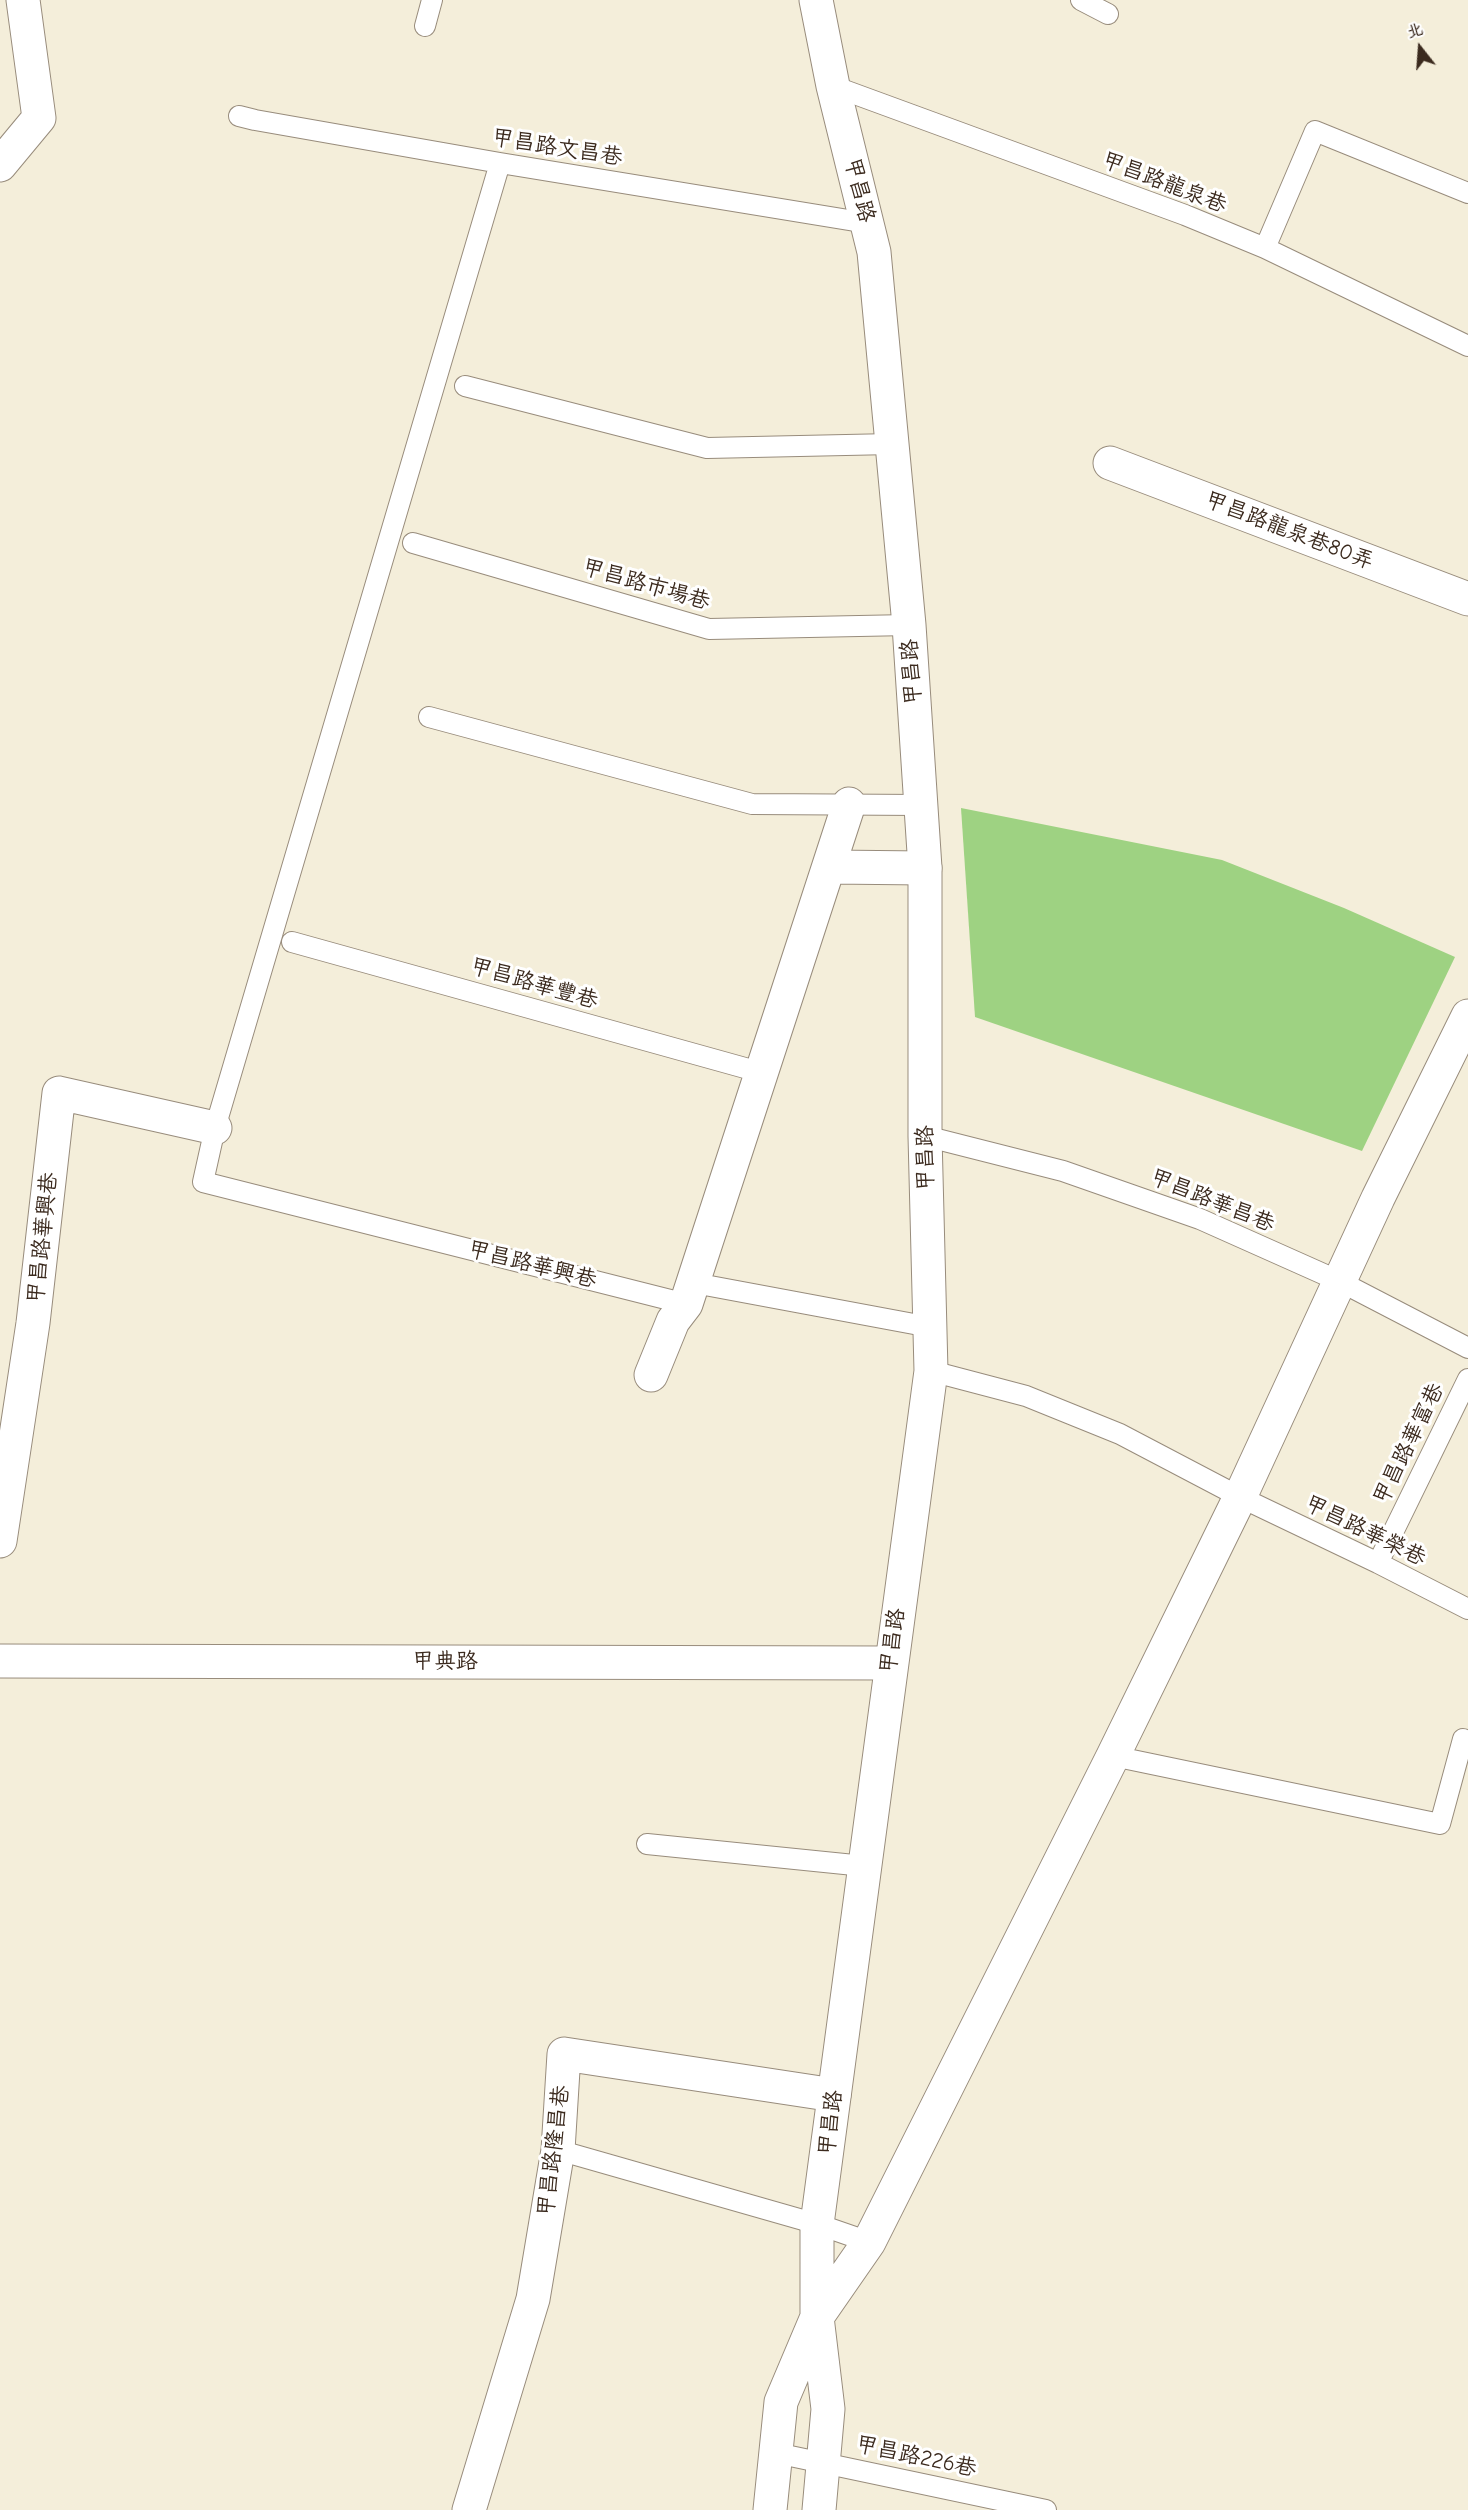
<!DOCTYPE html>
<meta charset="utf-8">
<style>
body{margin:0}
#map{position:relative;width:1468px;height:2510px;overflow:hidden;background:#f4eeda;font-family:"Comic Neue","LXGW WenKai TC",sans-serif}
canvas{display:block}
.north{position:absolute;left:1390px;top:18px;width:60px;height:60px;-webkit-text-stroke:4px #fff;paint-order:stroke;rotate:343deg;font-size:16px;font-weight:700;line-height:24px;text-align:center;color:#3b2a1e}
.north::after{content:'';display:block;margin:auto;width:21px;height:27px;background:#3b2a1e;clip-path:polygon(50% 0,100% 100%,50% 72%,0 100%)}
</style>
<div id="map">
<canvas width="1468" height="2510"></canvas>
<div class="north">北</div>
</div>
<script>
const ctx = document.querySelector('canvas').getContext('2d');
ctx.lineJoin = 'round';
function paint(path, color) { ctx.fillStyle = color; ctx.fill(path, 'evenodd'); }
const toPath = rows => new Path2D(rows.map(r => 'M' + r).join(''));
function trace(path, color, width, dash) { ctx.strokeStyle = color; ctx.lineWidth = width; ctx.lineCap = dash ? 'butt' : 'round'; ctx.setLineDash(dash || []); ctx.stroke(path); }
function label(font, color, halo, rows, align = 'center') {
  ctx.font = font + ' "Comic Neue","LXGW WenKai TC",sans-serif'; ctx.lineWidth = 6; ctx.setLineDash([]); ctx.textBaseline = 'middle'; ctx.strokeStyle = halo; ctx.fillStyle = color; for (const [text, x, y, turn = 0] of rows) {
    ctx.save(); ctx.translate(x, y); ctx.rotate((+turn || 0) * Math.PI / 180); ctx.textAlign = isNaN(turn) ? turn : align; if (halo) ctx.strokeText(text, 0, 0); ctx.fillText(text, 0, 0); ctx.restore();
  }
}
const green = toPath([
 [961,808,1222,860,1344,908,1455,957,1362,1151,975,1017]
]);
const lane = toPath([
 [1081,0,1108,14],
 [425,26,432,0],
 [833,86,1185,215,1265,248,1468,346],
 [239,116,255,120,500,163,867,223],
 [500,163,215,1128,203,1182,686,1304],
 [1265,248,1315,131,1468,193],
 [465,386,707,448,892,444],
 [413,543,709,629,909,625],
 [429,717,752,804,922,805],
 [292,942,763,1073],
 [925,1136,1063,1171,1200,1219,1339,1281,1468,1348],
 [694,1283,930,1327],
 [931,1371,1026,1396,1120,1434,1240,1497,1378,1563,1468,1609],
 [1378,1563,1468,1379],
 [1113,1756,1440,1824,1463,1739],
 [647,1844,864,1866],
 [558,2150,817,2224,869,2242],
 [776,2453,1046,2510]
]);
const street = toPath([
 [0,165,39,118,23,0],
 [1110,463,1468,599],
 [830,867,925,868],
 [651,1375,673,1321,686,1304,849,804],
 [0,1541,33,1323,59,1093,215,1128],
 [0,1661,890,1663],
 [469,2510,533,2299,558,2150,564,2054,834,2095]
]);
const secondary = toPath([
 [816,0,833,86,874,252,909,625,925,868,925,1136,931,1371,817,2224,817,2317,828,2409,819,2510],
 [770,2510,781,2402,817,2317,869,2242,1113,1756,1240,1497,1378,1198,1468,1016]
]);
const streetNames = [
 ["甲昌路文昌巷",557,148,9],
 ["甲昌路龍泉巷",1164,183,21],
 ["甲昌路",859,190,76],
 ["甲昌路龍泉巷80弄",1289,531,21],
 ["甲昌路市場巷",646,585,16],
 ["甲昌路",912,672,-94],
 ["甲昌路華豐巷",534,984,16],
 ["甲昌路",926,1158,-91],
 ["甲昌路華昌巷",1212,1201,22],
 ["甲昌路華興巷",43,1238,-84],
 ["甲昌路華興巷",532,1265,14],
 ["甲昌路華富巷",1409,1444,-64],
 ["甲昌路華榮巷",1365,1531,26],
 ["甲昌路",893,1641,-82],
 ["甲典路",445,1662],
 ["甲昌路",831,2123,-83],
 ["甲昌路隆昌巷",554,2151,-83],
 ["甲昌路226巷",916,2457,12]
];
paint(green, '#9ed282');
trace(lane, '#988c7c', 22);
trace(street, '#988c7c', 35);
trace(secondary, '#988c7c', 35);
trace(lane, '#fff', 20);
trace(street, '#fff', 33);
trace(secondary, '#fff', 33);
label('22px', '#3b2a1e', '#fff', streetNames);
</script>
